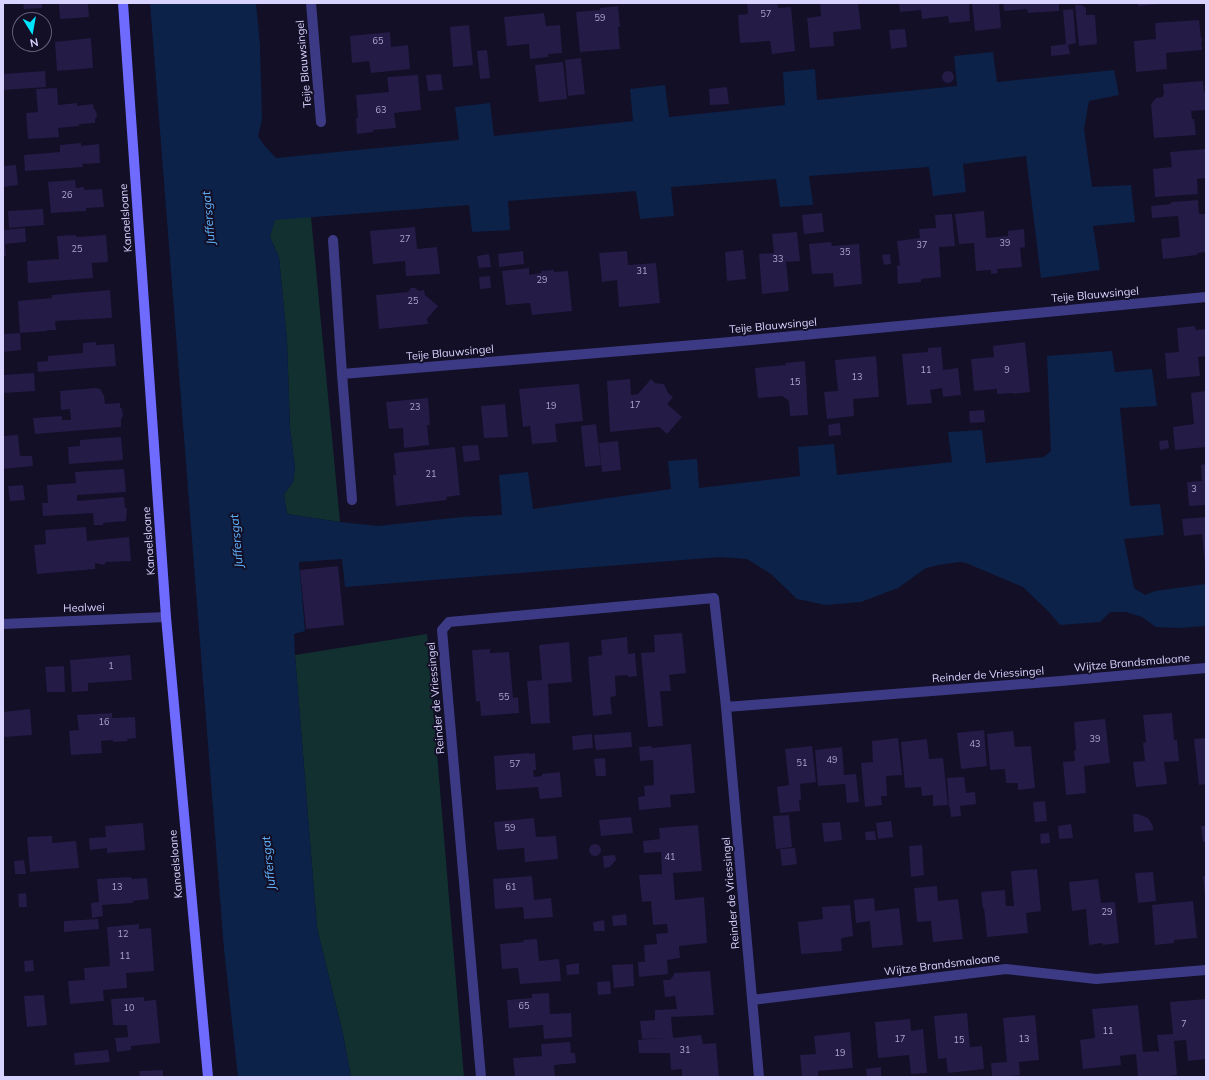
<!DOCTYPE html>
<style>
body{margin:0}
#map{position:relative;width:1209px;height:1080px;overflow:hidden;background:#130f26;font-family:Mulish,sans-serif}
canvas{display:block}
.frame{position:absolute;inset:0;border:4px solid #d9d4ff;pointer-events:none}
.north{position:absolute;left:12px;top:12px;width:40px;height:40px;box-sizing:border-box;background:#130f26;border:1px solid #625e7d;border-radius:50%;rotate:169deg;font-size:11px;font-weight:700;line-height:16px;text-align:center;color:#d9d4ff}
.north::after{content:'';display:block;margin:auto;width:14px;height:18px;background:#00e5ff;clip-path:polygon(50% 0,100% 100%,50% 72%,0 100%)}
</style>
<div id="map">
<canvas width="1209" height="1080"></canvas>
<div class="frame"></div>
<div class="north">N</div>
</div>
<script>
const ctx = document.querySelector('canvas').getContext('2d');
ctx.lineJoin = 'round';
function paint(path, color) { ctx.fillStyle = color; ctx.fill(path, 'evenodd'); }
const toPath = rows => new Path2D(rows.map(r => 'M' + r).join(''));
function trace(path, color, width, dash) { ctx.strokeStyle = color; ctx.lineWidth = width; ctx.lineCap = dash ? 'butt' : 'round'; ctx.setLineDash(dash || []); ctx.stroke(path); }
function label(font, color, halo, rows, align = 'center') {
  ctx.font = font + ' Mulish,sans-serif'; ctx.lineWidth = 4; ctx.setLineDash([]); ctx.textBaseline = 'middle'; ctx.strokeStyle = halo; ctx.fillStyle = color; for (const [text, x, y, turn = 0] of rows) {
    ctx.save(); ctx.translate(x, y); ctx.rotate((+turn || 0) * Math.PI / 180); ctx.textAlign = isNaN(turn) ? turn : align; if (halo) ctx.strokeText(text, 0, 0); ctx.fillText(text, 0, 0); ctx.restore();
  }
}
const green = toPath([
 [311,217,340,522,287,514,284,494,293,482,295,468,290,428,287,341,279,257,270,237,275,219],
 [427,634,464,1077,351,1077,343,1034,317,928,295,655]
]);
const water = toPath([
 [150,3,256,3,260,45,262,120,258,136,264,145,276,158,459,140,455,107,490,103,494,136,633,121,630,89,665,85,669,117,785,105,783,72,815,69,817,100,957,86,954,56,993,52,997,82,1114,70,1119,95,1089,101,1084,129,1092,187,1131,185,1135,222,1093,226,1100,270,1041,278,1026,156,963,164,966,192,933,196,929,167,809,176,813,205,780,207,776,179,671,187,674,216,640,219,636,191,508,201,510,230,472,232,469,205,275,220,270,237,279,257,287,341,290,428,295,468,293,482,284,494,287,514,340,522,378,526,462,517,502,515,499,475,528,472,533,509,671,489,668,461,697,459,699,488,800,476,798,447,834,444,837,475,952,462,948,432,982,430,986,463,1044,457,1051,451,1047,356,1112,351,1115,372,1152,369,1157,406,1120,408,1130,506,1160,504,1164,535,1124,539,1134,588,1145,595,1155,591,1206,584,1206,626,1178,628,1156,627,1142,617,1126,612,1110,612,1100,622,1060,625,1049,612,1023,587,966,563,960,562,938,565,926,568,898,588,861,602,826,605,797,599,771,574,747,559,720,557,345,587,342,559,299,562,305,631,294,634,295,655,317,928,343,1034,351,1077,238,1077,224,949]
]);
const building = toPath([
 [23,3,42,3,42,8,24,9],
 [59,3,88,3,89,17,60,19],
 [747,3,777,3,778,8,791,7,795,51,772,54,770,41,740,43,738,15,748,14],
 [820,3,858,3,861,29,833,32,834,46,810,48,807,18,821,16],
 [899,3,969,3,970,21,949,23,948,16,922,19,921,10,900,12],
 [972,3,999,3,1001,28,975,31],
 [1003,3,1059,3,1059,11,1028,13,1027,9,1004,11],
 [1138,3,1159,3,1159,4,1138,6],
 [1075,5,1082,5,1086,8,1086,15,1095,15,1097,44,1079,46],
 [618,6,620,27,618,27,620,49,580,52,576,12,600,10,600,8],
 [1073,9,1076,43,1068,45,1070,54,1051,56,1051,46,1066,44,1063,10],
 [544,13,546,26,560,25,562,53,548,54,548,57,530,59,529,44,507,46,504,17],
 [1199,20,1201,38,1202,38,1202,41,1201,42,1202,50,1166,53,1167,69,1136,72,1134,41,1156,39,1155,23],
 [469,25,473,65,453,67,450,27],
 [905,29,907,47,891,49,889,30],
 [390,32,391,47,408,45,410,69,371,73,369,61,352,63,350,36],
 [91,38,93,68,57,71,55,42],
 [487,50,490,78,480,79,477,51],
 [581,58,585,94,568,96,565,60],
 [563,62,567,99,539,102,535,65],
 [45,71,46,87,3,90,3,74],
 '942 77a6 6 0 1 1 12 0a6 6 0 1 1-12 0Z',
 [441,74,443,90,428,91,426,75],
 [418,75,421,110,394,113,396,128,373,130,373,132,357,134,356,118,358,118,356,95,389,92,387,77],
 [1203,81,1204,92,1205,92,1206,110,1191,111,1192,119,1194,119,1196,135,1154,138,1151,104,1156,98,1163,97,1163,95,1164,95,1163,84],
 [727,87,729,104,710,105,709,89],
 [57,88,58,105,77,103,77,106,93,104,94,109,96,111,97,116,95,119,95,123,79,124,79,126,58,128,59,137,28,139,26,113,38,112,36,89],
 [81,143,81,146,99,144,100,163,82,164,83,167,25,171,24,155,60,152,60,145],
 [1206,149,1206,178,1197,179,1198,194,1155,197,1153,169,1172,167,1170,152],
 [16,165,18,185,3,187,3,166],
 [75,180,76,188,84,187,84,190,102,189,104,207,86,208,86,211,51,213,48,182],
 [1198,200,1199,214,1206,214,1206,252,1197,253,1197,255,1163,259,1161,239,1180,237,1178,216,1152,218,1151,206,1171,204,1171,202],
 [43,209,44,225,9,228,8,211],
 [984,211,986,238,1008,236,1008,231,1024,229,1025,247,1020,248,1022,267,997,269,998,273,991,274,991,270,976,271,974,243,959,244,955,214],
 [822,213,824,232,804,234,802,215],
 [952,214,955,246,939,247,941,277,921,279,921,282,898,284,897,266,900,265,897,241,920,238,919,229,936,228,935,215],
 [415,227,417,249,437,247,440,274,406,276,405,261,373,264,370,231],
 [25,228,26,242,5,244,6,256,3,256,3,230],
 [797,232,800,261,786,262,789,291,762,294,759,254,774,253,772,234],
 [76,235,76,237,106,235,108,262,92,263,93,278,28,283,27,261,59,259,57,236],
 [831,242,832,246,859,244,862,284,834,287,833,273,812,274,809,244],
 [743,250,746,279,727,281,725,252],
 [523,251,524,264,499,267,498,254],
 [627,251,628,265,656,263,660,303,619,307,617,280,602,282,599,253],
 [489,254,491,267,479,268,477,256],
 [890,254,891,264,884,265,882,255],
 [529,268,529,275,541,273,541,271,554,270,554,272,568,271,572,311,532,315,530,303,506,305,502,271],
 [490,276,491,288,480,289,479,277],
 [411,288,415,288,419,291,424,290,425,295,438,306,427,319,428,324,379,329,376,295,408,292],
 [110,290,112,318,55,321,56,330,47,330,47,331,20,333,18,301,52,298,52,295],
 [1195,326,1196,330,1206,329,1206,356,1198,357,1200,376,1167,379,1165,353,1179,352,1177,328],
 [20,333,21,350,3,352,3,334],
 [96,342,96,345,114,344,116,366,38,372,37,362,48,361,48,356,83,353,83,343],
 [1025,342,1030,392,1013,394,1013,393,997,394,997,389,974,391,971,359,994,357,993,346],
 [941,347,943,370,958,368,961,395,943,397,942,388,930,390,932,403,907,405,902,354,928,352,928,348],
 [876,356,879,397,853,399,854,416,827,419,824,392,838,391,835,360],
 [805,361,808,415,790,416,789,401,782,396,758,398,755,368,786,365,785,363],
 [34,373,35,391,3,393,3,375],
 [630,379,631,395,638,394,651,379,655,383,663,384,665,386,668,393,673,397,667,404,682,417,667,434,659,427,610,432,607,381],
 [579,384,583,421,555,424,557,442,532,444,530,426,523,427,519,389],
 [96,388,100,389,102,392,104,396,105,404,120,403,120,407,122,409,123,416,121,419,121,427,35,434,33,418,62,416,62,420,71,420,70,409,61,410,60,391],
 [1206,391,1206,447,1175,450,1173,427,1194,424,1191,393],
 [428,398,430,425,427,425,429,445,404,448,403,428,389,429,386,402],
 [505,404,508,437,484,438,481,406],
 [984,410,985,422,970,423,969,411],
 [840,423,841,435,829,436,828,425],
 [596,424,601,465,585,467,581,426],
 [18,435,20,456,32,456,33,466,3,469,3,436],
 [121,437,123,460,69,464,68,447,80,446,80,440],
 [1168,440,1169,448,1160,450,1159,441],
 [618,441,621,470,602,472,599,443],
 [478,445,480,460,464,462,462,446],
 [455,447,460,495,446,497,447,500,396,506,393,475,396,475,394,453],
 [1206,464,1206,505,1189,506,1187,482,1202,481,1201,465],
 [124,469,126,492,77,495,77,501,124,497,125,507,127,509,126,521,103,523,103,525,94,525,93,513,43,516,42,503,48,503,47,485,76,483,75,472],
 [23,485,25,500,10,501,8,486],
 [1206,517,1206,565,1205,565,1202,534,1184,536,1182,519],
 [86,527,87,541,129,537,131,561,106,562,104,565,95,563,95,569,37,574,34,545,46,544,45,530],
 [338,566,344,625,306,629,300,570],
 [682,633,686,673,669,675,671,691,660,691,663,726,648,727,641,653,655,652,654,635],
 [627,637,628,654,635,653,637,676,628,677,628,675,615,676,616,696,610,697,612,714,593,716,588,657,602,655,601,640],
 [569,642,572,682,548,684,550,723,531,724,527,681,542,680,539,645],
 [490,649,490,653,509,652,513,698,518,697,519,713,481,716,480,701,476,702,472,650],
 [130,655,132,680,88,683,88,691,72,692,70,660],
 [64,666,65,692,47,692,45,667],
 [30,709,32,735,4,737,3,712],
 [112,713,112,718,135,717,136,738,127,739,128,741,113,742,113,740,101,741,102,753,71,755,69,731,79,730,77,715],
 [1172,713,1174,740,1177,740,1179,761,1164,762,1167,784,1136,787,1133,762,1145,761,1143,743,1146,742,1143,715],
 [1105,719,1110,763,1084,766,1086,793,1066,795,1063,762,1075,761,1074,751,1076,750,1074,722],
 [984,730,987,766,961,769,957,733],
 [1013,731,1015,747,1031,746,1035,788,1018,790,1018,783,1006,783,1005,769,990,770,987,734],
 [631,732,632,747,596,750,594,735],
 [592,734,593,748,573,750,572,736],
 [898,738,902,775,886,776,887,796,881,796,882,805,865,807,861,763,873,762,872,741],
 [1206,738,1206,784,1199,785,1194,739],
 [927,739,929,759,943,758,948,805,933,806,933,795,922,796,921,787,905,788,901,742],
 [691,744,695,793,670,795,671,807,639,810,638,797,645,796,644,786,654,785,653,760,640,761,639,747,651,746,652,748],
 [812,746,816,782,800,784,801,800,799,800,800,811,780,813,777,787,789,785,785,749],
 [842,747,844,775,856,774,859,802,847,803,845,784,818,786,815,750],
 [529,753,530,754,535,753,536,770,533,770,534,777,542,776,542,774,560,772,562,797,540,799,538,787,496,790,494,756],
 [605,758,606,776,596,776,594,759],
 [964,777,966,793,975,792,976,804,960,806,961,816,951,817,950,807,949,807,947,778],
 [1045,801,1047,821,1035,822,1033,802],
 [1133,814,1138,814,1148,818,1153,826,1153,830,1134,832],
 [789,815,792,847,776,849,773,816],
 [631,817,633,833,601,836,599,820],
 [534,818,536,837,556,836,558,859,525,862,524,848,497,850,494,822],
 [891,821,893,837,878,839,876,823],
 [840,822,842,840,824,842,822,823],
 [143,823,145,850,107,853,107,848,90,850,89,838,106,837,105,826],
 [1071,824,1073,838,1059,839,1058,826],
 [698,825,702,871,673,873,675,900,704,897,707,943,679,946,680,958,667,960,668,974,639,977,638,962,645,962,644,945,657,944,656,934,668,933,667,924,653,925,651,901,642,902,639,875,662,874,661,852,644,853,643,841,660,839,659,828],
 [1201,826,1206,826,1206,842,1203,842],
 [875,831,876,840,866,840,865,832],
 [1049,833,1050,843,1041,844,1040,834],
 [52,836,52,843,76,841,79,868,30,872,27,837],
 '589 850a6 6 0 1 1 12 0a6 6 0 1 1-12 0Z',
 [922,845,924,875,911,877,909,846],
 [795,848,797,864,782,866,780,849],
 [615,855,616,860,610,867,604,868,603,856],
 [24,860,26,874,15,874,14,861],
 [1037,869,1041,911,1026,913,1028,933,987,937,984,908,983,909,981,892,1005,890,1006,906,1014,906,1011,871],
 [1153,872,1156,901,1138,903,1135,873],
 [532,876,534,900,551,898,553,917,524,919,523,907,495,909,493,879],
 [1203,876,1206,876,1206,895,1205,896],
 [131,877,132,879,147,878,149,899,133,901,133,903,102,905,103,916,92,918,91,903,99,902,97,879],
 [1098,879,1101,903,1115,902,1119,943,1103,945,1102,943,1089,945,1086,909,1072,911,1069,882],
 [937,886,938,901,958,899,963,939,933,942,931,921,917,922,914,888],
 [26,893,27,907,19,907,18,894],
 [874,898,875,911,899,908,903,945,872,948,870,921,856,923,854,900],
 [1193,901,1197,938,1174,940,1174,943,1155,945,1152,905],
 [850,905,853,936,841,938,842,951,801,954,798,922,823,919,822,907],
 [626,914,627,925,613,926,612,916],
 [98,919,99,929,64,932,64,921],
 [604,920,605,931,594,931,593,922],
 [139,924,139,929,151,928,154,971,126,973,127,988,103,990,104,1001,70,1004,68,981,85,980,84,968,110,966,107,927],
 [537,939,539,961,559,959,561,981,520,984,518,968,502,969,500,944,524,942,523,940],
 [33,960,34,971,25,972,24,961],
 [579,963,579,974,567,975,566,965],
 [633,964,634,986,614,988,612,965],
 [710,971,714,1015,671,1017,673,1038,701,1035,703,1044,716,1043,719,1077,682,1077,682,1069,671,1070,670,1053,639,1053,638,1040,665,1038,642,1039,640,1021,655,1020,655,1010,677,1009,675,996,665,997,663,980,670,980,674,975,674,973],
 [610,981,611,994,598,995,597,982],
 [549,993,550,1014,571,1013,572,1037,544,1039,543,1025,509,1028,507,1000,532,998,532,994],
 [44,995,47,1025,27,1027,24,996],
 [144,997,144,1001,156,1000,160,1043,131,1046,131,1050,117,1052,115,1038,128,1037,127,1025,113,1025,111,999],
 [1206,999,1206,1059,1188,1061,1186,1040,1174,1041,1177,1075,1161,1077,1138,1077,1136,1054,1120,1056,1121,1065,1083,1069,1080,1040,1095,1038,1092,1009,1138,1005,1143,1052,1157,1051,1157,1052,1159,1052,1159,1051,1157,1035,1173,1034,1170,1002],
 [967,1013,970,1047,982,1046,984,1069,948,1073,946,1058,938,1059,934,1016],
 [1035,1015,1039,1060,1019,1062,1020,1075,1009,1076,1009,1077,992,1077,991,1063,1007,1062,1003,1018],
 [910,1019,911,1031,923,1029,927,1073,911,1074,909,1055,878,1058,875,1022],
 [850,1032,853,1068,818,1071,818,1077,802,1077,800,1055,816,1054,814,1036],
 [570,1042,571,1053,575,1053,576,1063,554,1065,555,1077,515,1077,513,1058,542,1056,541,1044],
 [108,1050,110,1062,75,1065,74,1053],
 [881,1067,881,1077,867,1077,866,1069],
 [163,1070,163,1077,140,1077,139,1071]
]);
const street = toPath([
 [311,3,321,122],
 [333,240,342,374,352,500],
 [342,374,719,343,1206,297],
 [3,624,166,617],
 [726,707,1061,681,1206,668],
 [752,1000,1006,969,1096,979,1206,970],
 [481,1077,442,630,449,622,714,598,726,707,759,1077]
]);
const secondary = toPath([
 [123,3,166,617,208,1077]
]);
const numberNames = [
 ["57",766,14],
 ["59",600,18],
 ["65",378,41],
 ["63",381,110],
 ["26",67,195],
 ["27",405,239],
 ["39",1005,243],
 ["37",922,245],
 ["25",77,249],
 ["35",845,252],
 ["33",778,259],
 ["31",642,271],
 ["29",542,280],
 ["25",413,301],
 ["11",926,370],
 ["9",1007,370],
 ["13",857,377],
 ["15",795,382],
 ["17",635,405],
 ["19",551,406],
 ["23",415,407],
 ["21",431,474],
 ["3",1194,489],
 ["1",111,666],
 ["55",504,697],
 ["16",104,722],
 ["39",1095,739],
 ["43",975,744],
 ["49",832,760],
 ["51",802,763],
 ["57",515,764],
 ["59",510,828],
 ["41",670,857],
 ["13",117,887],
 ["61",511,887],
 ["29",1107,912],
 ["12",123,934],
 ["11",125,956],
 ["65",524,1006],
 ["10",129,1008],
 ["7",1184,1024],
 ["11",1108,1031],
 ["17",900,1039],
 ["13",1024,1039],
 ["15",959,1040],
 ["31",685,1050],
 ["19",840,1053]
];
const streetNames = [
 ["Teije Blauwsingel",304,64,-95],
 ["Kanaelsloane",126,218,-94],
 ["Teije Blauwsingel",1095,295,-5],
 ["Teije Blauwsingel",773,326,-5],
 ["Teije Blauwsingel",450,353,-5],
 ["Kanaelsloane",149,541,-94],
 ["Healwei",84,608,-2],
 ["Wijtze Brandsmaloane",1132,663,-5],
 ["Reinder de Vriessingel",988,675,-4],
 ["Reinder de Vriessingel",436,698,-95],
 ["Kanaelsloane",176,864,-95],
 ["Reinder de Vriessingel",731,893,-95],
 ["Wijtze Brandsmaloane",942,965,-7]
];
const waterNames = [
 ["Juffersgat",209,218,-95],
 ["Juffersgat",237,541,-95],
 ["Juffersgat",269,863,-96]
];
paint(green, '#12302f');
paint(water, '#0c2248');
paint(building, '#241b47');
trace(street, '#3d3a85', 10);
trace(secondary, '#6f6bff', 10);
label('9px', '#aca6d1', null, numberNames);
label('11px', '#d9d4ff', '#130f26', streetNames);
label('italic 12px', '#62b6ff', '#130f26', waterNames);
</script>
